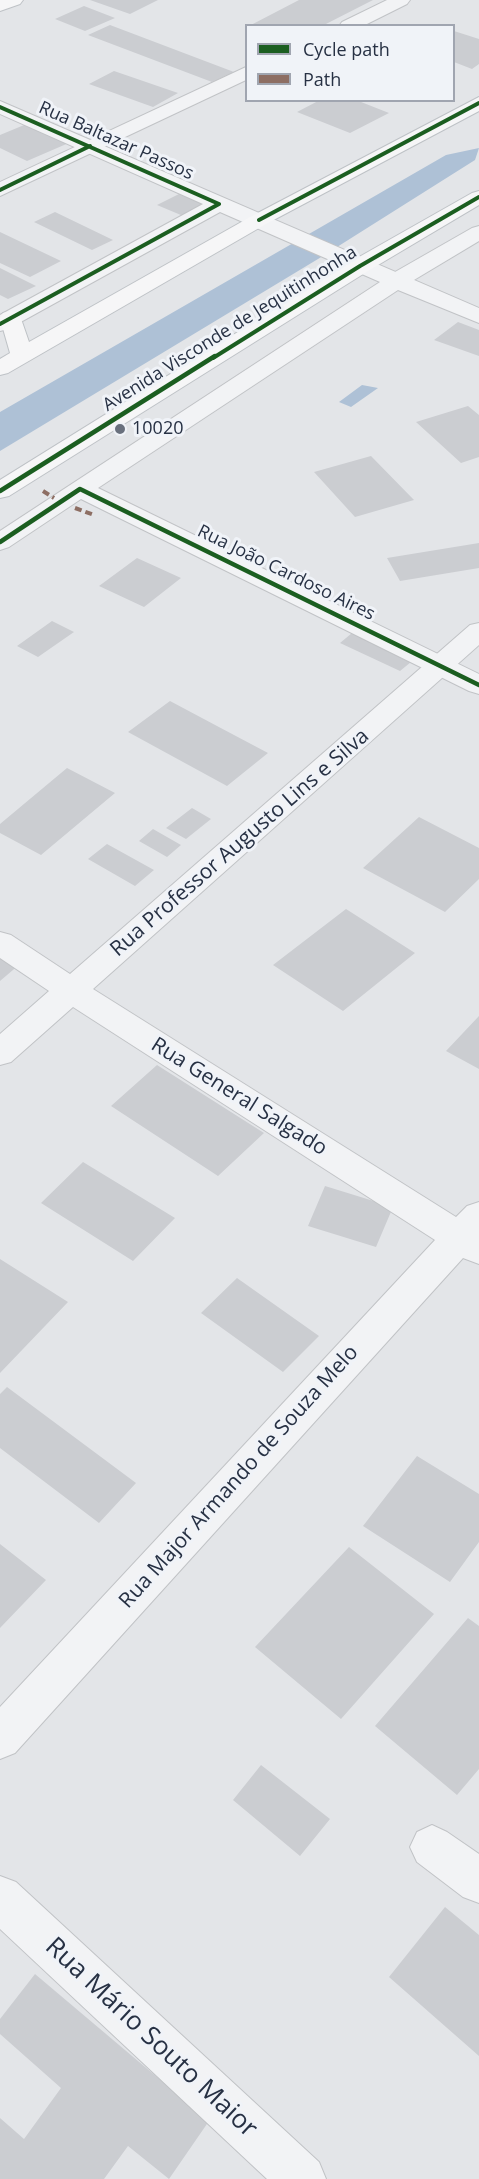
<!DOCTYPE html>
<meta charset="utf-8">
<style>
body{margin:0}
#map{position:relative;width:479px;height:2179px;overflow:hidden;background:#e3e5e8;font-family:"Open Sans",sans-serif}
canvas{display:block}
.legend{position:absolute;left:245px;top:24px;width:210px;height:78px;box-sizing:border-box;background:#f0f3f8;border:2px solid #a0a5b0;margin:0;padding:8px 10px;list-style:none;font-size:18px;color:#273144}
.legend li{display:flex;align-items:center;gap:12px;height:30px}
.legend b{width:30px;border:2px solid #a0a5b0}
</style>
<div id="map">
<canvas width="479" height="2179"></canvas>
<ul class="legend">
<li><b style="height:8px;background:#1b5e20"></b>Cycle path</li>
<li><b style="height:8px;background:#8d6e63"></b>Path</li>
</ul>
</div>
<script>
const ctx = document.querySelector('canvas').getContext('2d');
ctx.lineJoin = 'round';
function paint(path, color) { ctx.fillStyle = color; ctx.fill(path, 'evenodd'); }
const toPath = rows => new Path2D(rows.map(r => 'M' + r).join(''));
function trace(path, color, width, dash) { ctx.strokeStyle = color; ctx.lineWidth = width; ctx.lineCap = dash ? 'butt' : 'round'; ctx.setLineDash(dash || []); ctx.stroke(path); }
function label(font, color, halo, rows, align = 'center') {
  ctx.font = font + ' "Open Sans",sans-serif'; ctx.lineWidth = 6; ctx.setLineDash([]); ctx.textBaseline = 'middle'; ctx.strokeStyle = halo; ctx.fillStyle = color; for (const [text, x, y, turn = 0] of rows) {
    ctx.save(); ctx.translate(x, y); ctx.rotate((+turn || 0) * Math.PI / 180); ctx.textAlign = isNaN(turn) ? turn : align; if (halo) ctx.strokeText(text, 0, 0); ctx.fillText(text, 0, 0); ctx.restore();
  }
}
const water = toPath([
 [479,148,475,160,318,259,0,451,0,412,446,155],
 [362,385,378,388,351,407,339,402]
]);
const building = toPath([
 [90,0,158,0,130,14],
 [299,0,373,0,322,26,249,26],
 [84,6,115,18,85,31,55,19],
 [110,25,234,72,212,82,88,35],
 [454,31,479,39,479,64,472,69,454,62],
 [114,71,178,93,153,107,89,84],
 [320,100,356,100,389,113,350,133,297,112],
 [29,123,71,142,27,161,0,148,0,135],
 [181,193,211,206,188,218,157,205],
 [55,212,113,240,92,250,34,222],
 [0,232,61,261,30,277,0,263],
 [0,268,36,286,8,299,0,295],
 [458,322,479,330,479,356,434,340],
 [468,406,479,415,479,457,461,463,416,422],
 [371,456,414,500,355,517,314,472],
 [479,543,479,568,400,581,387,558],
 [137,558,181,578,144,607,99,586],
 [52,621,74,632,38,657,17,646],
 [352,633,411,662,400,671,340,643],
 [170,701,217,726,268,753,227,786,128,732],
 [67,768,115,793,41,855,0,833,0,824],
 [192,808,211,819,186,839,166,828],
 [419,817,479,848,479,879,445,912,363,868],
 [153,829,181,845,167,857,139,841],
 [107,844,154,870,135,886,88,859],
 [346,909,415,953,343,1011,273,965],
 [0,952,20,964,0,981],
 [479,1016,479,1069,446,1051],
 [157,1065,264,1133,218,1176,111,1106],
 [83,1162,175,1218,133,1261,41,1203],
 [325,1186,393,1207,376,1247,308,1226],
 [0,1259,68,1302,0,1373],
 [237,1278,319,1336,283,1372,201,1313],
 [7,1387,136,1483,99,1523,0,1448,0,1394],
 [417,1456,479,1494,479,1542,450,1582,363,1526],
 [0,1544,46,1580,0,1628],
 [349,1547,434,1614,341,1719,255,1647],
 [468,1618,479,1626,479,1769,457,1795,375,1726],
 [261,1765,330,1819,300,1856,233,1800],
 [445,1907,479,1935,479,2056,389,1977],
 [35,1974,209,2121,169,2179,128,2146,104,2179,0,2179,0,2118,24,2139,61,2088,0,2034,0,2019]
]);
const minor = toPath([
 [387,0,410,0,407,4,363,26,339,26,342,22,387,0],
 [246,67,246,80,0,196,0,182,246,67],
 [479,226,479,241,404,286,396,287,388,286,385,281,388,276,472,228,479,226],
 [479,623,479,645,93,989,456,1217,467,1206,479,1202,479,1264,463,1258,15,1753,0,1759,0,1707,435,1240,73,1007,11,1062,0,1065,0,1034,49,991,0,958,0,932,11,935,70,974,470,625,479,623],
 [432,1825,447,1832,479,1854,479,1903,463,1897,417,1862,410,1847,417,1832,432,1825],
 [0,1876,16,1882,319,2162,326,2179,267,2179,0,1929,0,1876]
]);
const tertiary = toPath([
 [0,101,479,308,479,323,398,290,98,488,479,674,479,694,469,691,81,499,9,547,0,550,0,531,380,282,220,212,8,329,0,331,0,315,203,204,0,114,0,101]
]);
const primary = toPath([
 [0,0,23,0,20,4,0,11,0,0],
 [479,97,479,111,266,224,8,373,0,375,0,359,10,353,0,318,3,313,11,311,19,313,29,342,252,216,479,97],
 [479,191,479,205,368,271,9,496,0,498,0,480,352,261,472,193,479,191]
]);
const quiet = toPath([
 [43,491,54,498],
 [75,508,94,515]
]);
const cyclewayFar1 = toPath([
 [0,107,219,204],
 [0,190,90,146],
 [259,220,479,103],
 [0,324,219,204],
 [213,358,360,266,479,197]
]);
const cycleway = toPath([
 [0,491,215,356],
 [0,542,80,489,479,685]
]);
const markers = [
 [120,429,6,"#69707d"]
];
const farStreetnames = [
 ["Rua Baltazar Passos",116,141,24],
 ["Avenida Visconde de Jequitinhonha",230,329,-32],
 ["Rua João Cardoso Aires",286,573,26]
];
const farPoinames = [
 ["10020",132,429]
];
const streetNames = [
 ["Rua Professor Augusto Lins e Silva",240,843,-41],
 ["Rua General Salgado",239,1097,32],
 ["Rua Major Armando de Souza Melo",239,1477,-48]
];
const nearStreetnames = [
 ["Rua Mário Souto Maior",151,2038,43]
];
paint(water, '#aec1d6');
paint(building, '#cbcdd1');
trace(minor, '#c1c3c6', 2);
trace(tertiary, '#c1c3c6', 2);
trace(primary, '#bec2c6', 2);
paint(minor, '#f2f3f5');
paint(tertiary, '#f2f3f5');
paint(primary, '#f6f6f7');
trace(quiet, '#8d6e63', 4, [7, 4]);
trace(cyclewayFar1, '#1b5e20', 4);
trace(cycleway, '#1b5e20', 4.5);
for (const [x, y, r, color] of markers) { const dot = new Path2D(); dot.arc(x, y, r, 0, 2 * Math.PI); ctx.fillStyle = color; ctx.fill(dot); trace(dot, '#f0f3f8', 2); }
label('18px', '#273144', '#f0f3f8', farStreetnames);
label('18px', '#273144', '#f0f3f8', farPoinames, 'left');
label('21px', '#273144', '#f0f3f8', streetNames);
label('26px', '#273144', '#f0f3f8', nearStreetnames);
</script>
